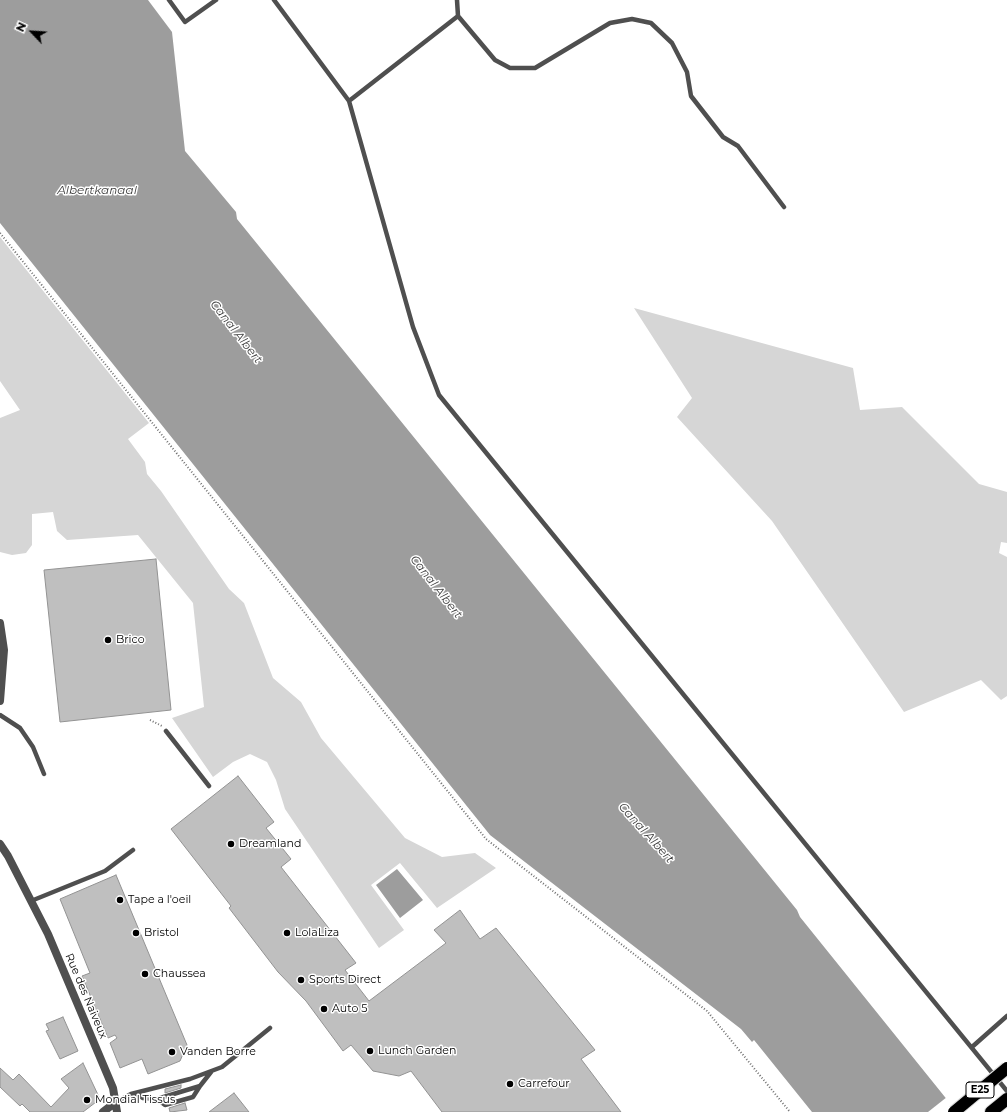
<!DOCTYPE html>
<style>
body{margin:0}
#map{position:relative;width:1007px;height:1112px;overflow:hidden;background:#fff;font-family:Montserrat,sans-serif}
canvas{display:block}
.north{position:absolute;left:12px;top:12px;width:40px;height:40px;-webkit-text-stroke:3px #fff;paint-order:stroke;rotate:295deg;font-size:11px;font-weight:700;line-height:16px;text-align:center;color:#000}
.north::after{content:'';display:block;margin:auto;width:14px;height:18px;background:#000;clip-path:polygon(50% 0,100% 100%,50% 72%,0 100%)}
</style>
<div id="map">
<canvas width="1007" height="1112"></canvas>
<div class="north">N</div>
</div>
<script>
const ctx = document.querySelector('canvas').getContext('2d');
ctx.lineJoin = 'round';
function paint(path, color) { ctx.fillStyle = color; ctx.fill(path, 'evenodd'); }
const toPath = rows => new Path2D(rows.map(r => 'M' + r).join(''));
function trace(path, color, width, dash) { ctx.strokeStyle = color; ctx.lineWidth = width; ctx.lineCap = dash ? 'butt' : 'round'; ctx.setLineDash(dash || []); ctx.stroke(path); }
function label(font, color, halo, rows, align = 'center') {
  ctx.font = font + ' Montserrat,sans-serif'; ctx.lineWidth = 3; ctx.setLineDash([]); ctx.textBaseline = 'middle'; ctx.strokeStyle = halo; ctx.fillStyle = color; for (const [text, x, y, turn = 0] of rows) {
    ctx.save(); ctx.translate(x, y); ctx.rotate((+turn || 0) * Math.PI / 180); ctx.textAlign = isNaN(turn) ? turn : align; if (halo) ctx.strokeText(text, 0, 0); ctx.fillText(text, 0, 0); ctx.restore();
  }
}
const green = toPath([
 [0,237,149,423,128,439,145,462,147,474,161,491,229,589,244,603,273,678,301,702,321,738,405,838,442,857,475,853,496,868,437,908,400,863,371,885,404,930,379,948,285,809,276,780,267,762,250,754,233,762,213,777,172,718,204,707,193,603,138,535,67,540,57,531,53,512,32,514,32,545,26,553,12,555,0,552,0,418,20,410,0,381],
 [634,308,853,368,860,410,902,407,979,484,1007,492,1007,543,1001,542,999,553,1007,557,1007,696,1001,700,981,680,904,712,772,521,677,417,692,398]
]);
const water = toPath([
 [0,0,148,0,172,32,185,151,236,212,237,219,797,910,800,917,957,1112,812,1112,754,1040,752,1042,741,1029,490,835,0,223],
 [397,869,423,900,400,918,376,885]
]);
const pier = toPath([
 [947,1097,959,1112,928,1112]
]);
const building = toPath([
 [156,559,171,710,60,722,44,570,156,559],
 [238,776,274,822,266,828,291,859,281,867,356,963,345,970,369,1001,446,943,434,930,460,910,480,939,496,928,595,1050,581,1059,621,1112,442,1112,411,1071,399,1076,373,1071,351,1045,343,1051,306,1001,278,972,229,908,231,906,171,829,238,776],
 [116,875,187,1045,180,1061,148,1074,142,1059,120,1068,110,1043,117,1038,115,1035,108,1038,82,976,90,973,60,899,116,875],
 [63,1017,78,1051,60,1059,46,1031,49,1030,46,1024,63,1017],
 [83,1063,100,1099,83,1112,30,1112,22,1104,20,1106,0,1087,0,1068,13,1080,19,1074,51,1107,69,1088,61,1079,83,1063],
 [181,1085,181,1088,165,1093,165,1089,181,1085],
 [234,1093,249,1112,209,1112,234,1093],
 [185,1103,187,1110,170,1112,169,1108,185,1103]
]);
const path = toPath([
 [0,233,486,839,707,1011,790,1112],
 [150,720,162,726]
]);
const lane = toPath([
 [169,0,185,22,216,0],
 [274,0,349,101,413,327,439,395,1007,1091],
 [457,0,458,16],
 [349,101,458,16,495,60,510,68,535,68,610,23,632,19,651,23,672,43,687,72,691,96,723,137,738,146,784,207],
 [0,715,20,728,33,747,44,774],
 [166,731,209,786],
 [31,901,105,871,133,850],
 [972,1047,1007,1016],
 [135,1093,143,1098,157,1099,200,1086,211,1072],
 [157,1099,165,1105,193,1097,200,1086],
 [116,1102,131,1094,190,1079,222,1067,270,1028]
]);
const street = toPath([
 [0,623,4,650,0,701],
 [0,844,8,856,48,934,113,1088,117,1112],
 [103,1112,116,1102]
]);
const highway = toPath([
 [991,1112,1007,1099]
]);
const highwayBridge = toPath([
 [954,1112,1007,1068]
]);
const markers = [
 [108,640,4,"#000"],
 [231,844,4,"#000"],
 [120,900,4,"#000"],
 [136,933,4,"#000"],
 [287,933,4,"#000"],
 [145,974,4,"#000"],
 [301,980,4,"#000"],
 [324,1009,4,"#000"],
 [370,1051,4,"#000"],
 [172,1052,4,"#000"],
 [510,1084,4,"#000"],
 [87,1100,4,"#000"]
];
const shields = [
 [980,1090,28]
];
const shieldNames = [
 ["E25",980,1090]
];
const poiNames = [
 ["Brico",116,640],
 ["Dreamland",239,844],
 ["Tape a l'oeil",128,900],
 ["Bristol",144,933],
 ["LolaLiza",295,933],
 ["Chaussea",153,974],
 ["Sports Direct",309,980],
 ["Auto 5",332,1009],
 ["Lunch Garden",378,1051],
 ["Vanden Borre",180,1052],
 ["Carrefour",518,1084],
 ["Mondial Tissus",95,1100]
];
const streetNames = [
 ["Rue des Naiveux",86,996,67]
];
const waterNames = [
 ["Albertkanaal",97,190],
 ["Canal Albert",236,332,52],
 ["Canal Albert",436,587,52],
 ["Canal Albert",646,833,48]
];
paint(green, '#d6d6d6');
paint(water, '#9d9d9d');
paint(pier, '#fff');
paint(building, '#bfbfbf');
trace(building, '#939393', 1);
trace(highway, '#dbdbdb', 14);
trace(path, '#717171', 2, [1, 2]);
trace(lane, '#4f4f4f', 4.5);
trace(street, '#4f4f4f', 8);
trace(highway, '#000', 12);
trace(highwayBridge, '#dbdbdb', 14, []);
trace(highwayBridge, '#000', 12);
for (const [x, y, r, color] of markers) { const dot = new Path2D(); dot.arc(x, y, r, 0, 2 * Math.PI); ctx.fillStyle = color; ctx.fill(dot); trace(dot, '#fff', 1.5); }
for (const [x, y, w] of shields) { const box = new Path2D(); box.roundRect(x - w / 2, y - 8, w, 16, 3); ctx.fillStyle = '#fff'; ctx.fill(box); trace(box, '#000', 1); }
label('bold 10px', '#000', null, shieldNames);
label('11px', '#000', '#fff', poiNames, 'left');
label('11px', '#000', '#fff', streetNames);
label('italic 12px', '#3e3e3e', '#fff', waterNames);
</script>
